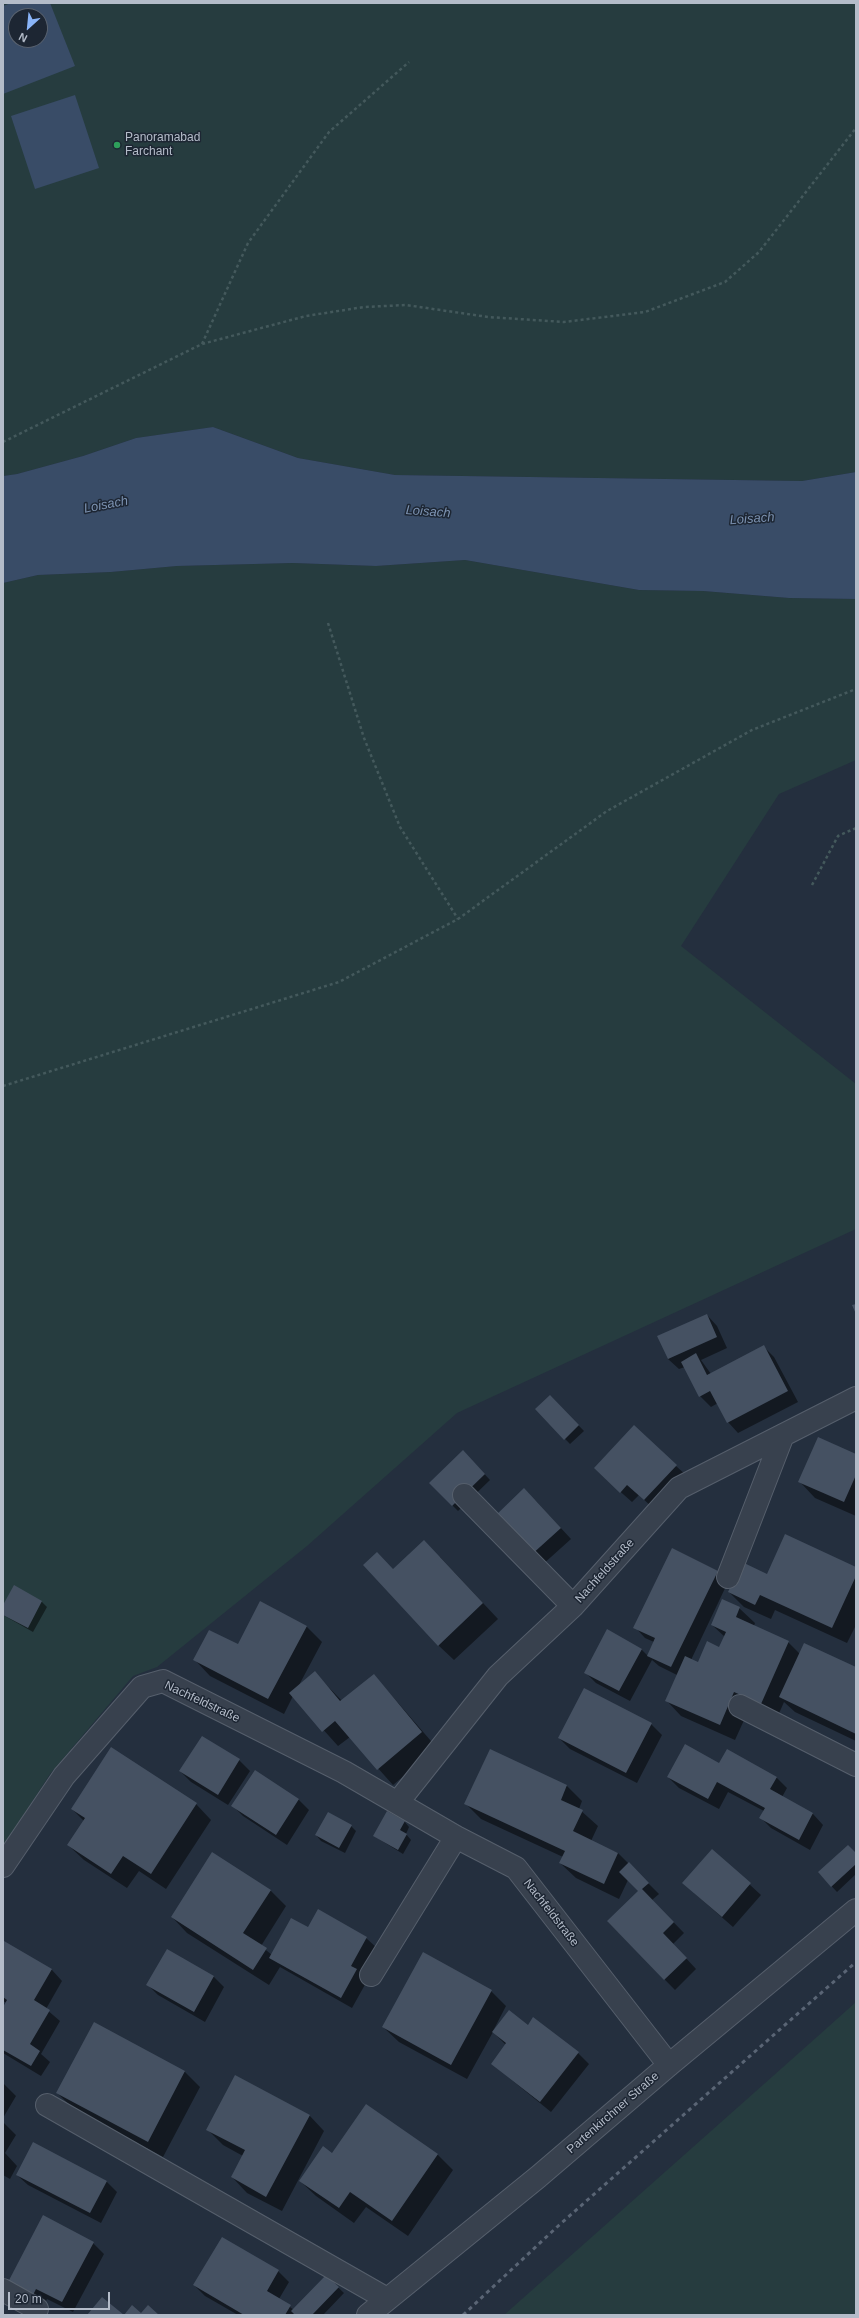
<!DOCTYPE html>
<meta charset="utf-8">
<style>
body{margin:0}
#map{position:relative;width:859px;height:2318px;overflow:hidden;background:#242f3e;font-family:Helvetica,sans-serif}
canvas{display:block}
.frame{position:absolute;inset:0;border:4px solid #b4bcc9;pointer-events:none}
.north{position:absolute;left:8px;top:8px;width:40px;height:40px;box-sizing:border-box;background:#1d2633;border:1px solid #59626f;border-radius:50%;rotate:207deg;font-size:11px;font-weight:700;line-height:16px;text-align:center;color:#b4bcc9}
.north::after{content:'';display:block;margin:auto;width:14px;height:18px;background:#8ab4f8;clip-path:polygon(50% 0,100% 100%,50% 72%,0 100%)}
.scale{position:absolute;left:8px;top:2292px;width:102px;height:18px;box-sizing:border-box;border:2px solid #b4bcc9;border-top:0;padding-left:5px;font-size:12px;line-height:14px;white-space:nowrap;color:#b4bcc9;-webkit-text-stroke:3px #1d2633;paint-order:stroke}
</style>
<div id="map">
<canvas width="859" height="2318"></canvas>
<div class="frame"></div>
<div class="north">N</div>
<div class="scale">20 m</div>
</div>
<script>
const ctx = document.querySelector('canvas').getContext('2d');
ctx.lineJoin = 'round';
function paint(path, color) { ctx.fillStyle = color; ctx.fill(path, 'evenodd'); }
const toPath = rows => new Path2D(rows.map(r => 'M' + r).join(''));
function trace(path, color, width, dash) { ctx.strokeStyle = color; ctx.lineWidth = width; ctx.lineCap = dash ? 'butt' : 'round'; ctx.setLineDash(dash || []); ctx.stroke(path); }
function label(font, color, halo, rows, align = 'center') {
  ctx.font = font + ' Helvetica,sans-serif'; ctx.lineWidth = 3; ctx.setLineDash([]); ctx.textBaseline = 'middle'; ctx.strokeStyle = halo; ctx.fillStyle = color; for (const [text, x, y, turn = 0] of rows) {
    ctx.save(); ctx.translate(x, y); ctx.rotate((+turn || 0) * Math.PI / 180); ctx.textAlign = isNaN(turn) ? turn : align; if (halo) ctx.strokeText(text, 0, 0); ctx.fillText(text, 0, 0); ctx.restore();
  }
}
const green = toPath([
 [3,3,856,3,856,472,802,481,395,475,298,458,213,427,136,438,83,456,17,474,3,476],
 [16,16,40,16,40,40,16,40],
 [465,560,639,590,703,591,789,598,856,599,856,760,779,794,681,946,856,1084,856,1229,457,1413,307,1546,157,1667,133,1676,50,1774,3,1847,3,583,38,575,111,572,177,566,293,563,376,566],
 [856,2002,856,2315,504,2315,818,2036]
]);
const water = toPath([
 [11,3,50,3,75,66,3,94,3,6],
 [16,16,40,16,40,40,16,40],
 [75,95,99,168,35,189,11,116],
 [213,427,298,458,395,475,802,481,856,472,856,599,789,598,703,591,639,590,465,560,376,566,293,563,177,566,111,572,38,575,3,583,3,476,17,474,83,456,136,438]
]);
const shadow = toPath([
 [707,1315,717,1326,727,1348,701,1360,711,1374,763,1346,774,1357,798,1402,738,1433,728,1422,718,1403,711,1407,700,1396,685,1367,679,1369,668,1359],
 [550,1396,584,1431,570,1444,536,1409],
 [463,1451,490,1480,458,1511,430,1483],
 [856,1455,856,1516,815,1498,800,1482],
 [676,1466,687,1476,655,1510,639,1495,632,1502,606,1479],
 [535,1500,571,1539,541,1566,531,1556],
 [440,1557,498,1619,454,1660,438,1645,394,1570],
 [856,1568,856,1625,847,1643,775,1610,771,1619,744,1607,729,1592,767,1575],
 [717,1572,728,1582,691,1660,698,1663,720,1648,725,1637,712,1625,739,1608,755,1623,754,1626,788,1642,800,1654,856,1668,856,1741,795,1712,784,1702,777,1718,750,1707,735,1740,681,1716,666,1700,677,1675,659,1666,652,1660,630,1701,596,1683,585,1672,641,1649,648,1656,654,1642,645,1638,635,1627],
 [14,1587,42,1602,47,1607,33,1632,3,1615,3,1607],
 [306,1626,322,1642,298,1687,315,1673,342,1701,374,1675,437,1748,393,1785,350,1737,338,1746,293,1696,284,1714,210,1676,195,1660],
 [651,1724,662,1735,637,1783,570,1749,559,1738],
 [490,1750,567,1786,582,1801,579,1809,598,1826,591,1841,618,1853,659,1894,652,1900,684,1933,673,1944,696,1969,675,1990,608,1922,639,1891,628,1880,619,1899,576,1878,560,1863,563,1857,481,1819,465,1803],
 [239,1760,250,1771,228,1805,191,1782,180,1771],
 [720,1764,776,1777,787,1788,782,1797,813,1814,823,1825,810,1850,771,1828,761,1818,764,1811,728,1792,719,1809,679,1788,668,1777],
 [298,1799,309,1810,287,1845,243,1816,233,1806],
 [196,1804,211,1820,166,1889,139,1871,127,1888,84,1860,68,1845,84,1821,72,1809],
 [404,1821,409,1827,406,1834,411,1840,403,1854,374,1836],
 [351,1826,356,1831,345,1853,321,1841,316,1835],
 [712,1850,761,1895,733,1927,694,1893],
 [213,1854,271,1891,286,1906,261,1946,272,1955,308,1929,366,1938,377,1948,367,1981,352,2008,280,1967,269,1985,187,1933,172,1917],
 [856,1854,856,1874,837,1892,819,1873],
 [4,1942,52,1970,62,1981,46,2009,60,2021,41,2054,50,2062,41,2076,3,2053,3,2009,7,2003,3,2001],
 [167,1950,214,1977,224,1987,205,2022,158,1995,148,1985],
 [491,1991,506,2006,493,2031,528,2026,578,2053,589,2064,551,2112,492,2064,506,2045,493,2032,467,2079,399,2042,383,2027],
 [94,2023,185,2072,200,2087,163,2157,73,2108,57,2093],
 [3,2083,16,2096,3,2118],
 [366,2106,438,2155,453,2170,408,2236,366,2207,354,2223,316,2196,300,2181,332,2154],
 [309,2115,324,2131,282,2211,247,2193,232,2177,243,2156,223,2145,207,2129],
 [3,2122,16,2135,5,2153,17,2166,10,2179,3,2175],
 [17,2175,106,2181,117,2192,101,2223,28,2185],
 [93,2243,104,2254,73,2312,47,2299,42,2309,18,2296],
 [278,2271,289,2282,279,2299,294,2310,326,2276,344,2293,323,2315,238,2315,205,2296,194,2285]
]);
const building = toPath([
 [856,1304,856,1314,852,1305],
 [707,1314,717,1337,668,1359,657,1336],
 [764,1345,788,1391,727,1423,710,1391,699,1397,681,1362,696,1353,707,1375],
 [550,1395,579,1425,564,1440,535,1409],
 [634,1425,677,1465,644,1500,627,1485,620,1493,594,1468],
 [818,1437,856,1454,856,1475,844,1502,798,1482],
 [463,1450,485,1474,452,1506,429,1483],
 [524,1488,561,1528,530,1556,493,1518],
 [785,1534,856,1567,856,1576,832,1628,760,1595,755,1605,728,1592,742,1562,767,1574],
 [424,1540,483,1603,438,1646,363,1565,377,1552,393,1569],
 [672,1548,718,1571,671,1667,647,1656,655,1638,633,1628],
 [14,1585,42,1601,28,1628,3,1615,3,1605],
 [722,1599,740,1607,736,1617,789,1641,761,1704,734,1692,720,1725,665,1701,685,1656,698,1662,707,1641,719,1647,726,1632,711,1625],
 [260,1601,307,1626,268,1699,193,1660,209,1630,238,1644],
 [607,1629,642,1649,619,1691,584,1673],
 [804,1643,856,1667,856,1734,779,1697],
 [315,1671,340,1701,374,1674,422,1732,377,1770,335,1721,322,1732,289,1693],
 [584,1688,652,1723,626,1773,558,1738],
 [202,1736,240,1759,218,1795,179,1771],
 [685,1744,719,1763,727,1749,777,1777,770,1789,813,1813,799,1840,759,1818,765,1808,717,1782,708,1799,667,1777],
 [111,1747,197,1803,151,1874,123,1856,111,1874,67,1845,85,1818,71,1809],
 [490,1749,567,1785,561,1800,583,1810,573,1831,618,1853,604,1884,559,1863,565,1851,464,1804],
 [255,1770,299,1799,276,1835,231,1806],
 [387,1811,405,1821,400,1830,407,1834,398,1850,373,1836],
 [328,1812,352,1825,339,1848,315,1835],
 [848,1845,856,1853,856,1864,831,1887,818,1872],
 [712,1849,751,1883,722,1917,682,1883],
 [212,1852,271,1890,243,1933,267,1948,253,1970,171,1917],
 [629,1862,649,1883,642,1889,674,1922,663,1933,687,1958,664,1980,607,1921,638,1891,619,1872],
 [318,1909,367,1937,351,1966,357,1969,341,1998,269,1958,291,1918,308,1927],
 [4,1941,52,1969,34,2000,50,2010,30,2044,40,2051,31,2066,3,2050,3,2007,7,2000,3,1997],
 [167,1949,214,1976,194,2012,146,1985],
 [423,1952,492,1990,451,2065,382,2027],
 [509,2010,528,2025,533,2017,579,2052,540,2102,491,2064,506,2043,492,2032],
 [94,2022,185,2071,148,2142,56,2093],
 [235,2075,310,2115,266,2197,231,2177,245,2150,206,2130],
 [366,2104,438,2154,392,2221,350,2192,339,2208,299,2181,323,2146,332,2153],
 [33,2142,107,2181,90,2213,16,2175],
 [43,2215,94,2242,62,2302,36,2289,31,2299,6,2286],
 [222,2237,279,2270,267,2291,291,2305,285,2315,244,2315,193,2285],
 [326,2275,339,2287,312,2315,295,2315,291,2311],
 [102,2297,124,2315,132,2305,141,2313,148,2305,159,2315,87,2315]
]);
const path = toPath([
 [202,344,248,243,329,132,409,62],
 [3,442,202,344,306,316,364,307,406,305,488,317,564,322,645,312,725,282,759,252,856,128],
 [328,623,364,738,400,827,458,919],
 [812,885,838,836,856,828],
 [3,1086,339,982,458,919,607,811,752,730,856,689]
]);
const minor = toPath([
 [464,1495,573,1606],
 [728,1577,783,1435],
 [740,1706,856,1765],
 [398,1802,498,1676,573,1606,679,1488,856,1398],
 [3,1866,64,1776,142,1687,163,1681,344,1772,456,1837,516,1868,669,2065],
 [371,1975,456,1837],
 [47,2105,387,2299],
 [3,2290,37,2309],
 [368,2315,538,2177,669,2065,856,1910]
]);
const rail = toPath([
 [463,2315,557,2227,856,1962]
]);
const markers = [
 [117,145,4,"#2e9e5b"]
];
const poiNames = [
 ["Panoramabad",125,138],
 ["Farchant",125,152]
];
const streetNames = [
 ["Nachfeldstraße",605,1571,-48],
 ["Nachfeldstraße",202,1702,25],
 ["Nachfeldstraße",551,1913,52],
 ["Partenkirchner Straße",613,2113,-41]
];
const waterNames = [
 ["Loisach",106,505,-11],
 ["Loisach",428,512,4],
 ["Loisach",752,519,-4]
];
paint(green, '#263c3f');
paint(water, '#394c67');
paint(shadow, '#0007');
paint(building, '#455162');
trace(minor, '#565f6c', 24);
trace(path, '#44595c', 2.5, [3, 3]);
trace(minor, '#38414e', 22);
trace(rail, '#5a6575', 3, [4, 4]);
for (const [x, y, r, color] of markers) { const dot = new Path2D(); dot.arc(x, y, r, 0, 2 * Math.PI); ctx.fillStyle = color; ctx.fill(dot); trace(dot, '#1d2633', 1.5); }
label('12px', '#b4bcc9', '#1d2633', poiNames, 'left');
label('12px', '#b4bcc9', '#1d2633', streetNames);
label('italic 13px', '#7c92b1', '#1d2633', waterNames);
</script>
